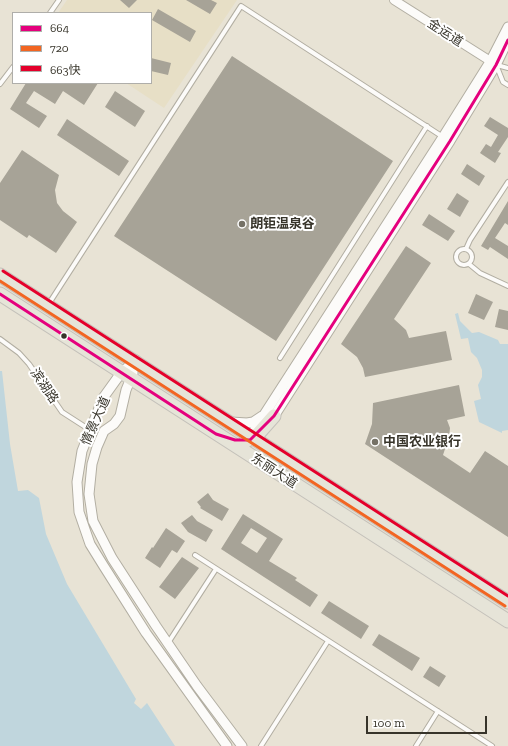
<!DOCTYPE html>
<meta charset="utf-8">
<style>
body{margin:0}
#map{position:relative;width:508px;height:746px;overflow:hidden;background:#e8e3d5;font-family:"Zilla Slab","Noto Sans SC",serif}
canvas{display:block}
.legend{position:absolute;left:12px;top:12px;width:140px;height:72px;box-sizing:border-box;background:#fff;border:1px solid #afaeaa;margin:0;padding:5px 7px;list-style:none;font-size:12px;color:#37342a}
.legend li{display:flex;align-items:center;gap:8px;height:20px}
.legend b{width:20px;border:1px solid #afaeaa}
.scale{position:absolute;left:366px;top:716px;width:121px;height:18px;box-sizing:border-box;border:2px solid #37342a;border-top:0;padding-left:5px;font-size:12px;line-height:14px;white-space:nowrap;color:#37342a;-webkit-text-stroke:3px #fff;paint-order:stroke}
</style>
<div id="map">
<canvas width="508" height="746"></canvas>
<ul class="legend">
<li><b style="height:5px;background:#e5007d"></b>664</li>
<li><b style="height:5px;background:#f26522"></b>720</li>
<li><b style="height:5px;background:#e4002b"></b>663快</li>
</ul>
<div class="scale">100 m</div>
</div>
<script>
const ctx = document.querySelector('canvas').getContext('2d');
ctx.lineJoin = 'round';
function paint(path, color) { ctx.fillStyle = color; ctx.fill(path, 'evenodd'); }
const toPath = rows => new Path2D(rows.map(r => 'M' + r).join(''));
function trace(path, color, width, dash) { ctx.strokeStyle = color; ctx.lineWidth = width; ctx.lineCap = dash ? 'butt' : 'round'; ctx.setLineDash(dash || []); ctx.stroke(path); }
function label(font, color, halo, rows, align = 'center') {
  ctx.font = font + ' "Zilla Slab","Noto Sans SC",serif'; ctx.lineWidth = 4; ctx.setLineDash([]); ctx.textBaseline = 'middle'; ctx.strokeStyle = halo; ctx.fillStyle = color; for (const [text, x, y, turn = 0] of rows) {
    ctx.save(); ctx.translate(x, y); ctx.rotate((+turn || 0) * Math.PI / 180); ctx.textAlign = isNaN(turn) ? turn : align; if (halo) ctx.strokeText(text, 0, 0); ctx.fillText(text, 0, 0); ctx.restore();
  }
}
const built = toPath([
 [67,0,237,0,164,108,126,83,151,83,151,13,58,13]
]);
const water = toPath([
 [458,313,460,321,472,333,479,332,498,340,500,344,508,344,508,430,502,431,502,433,479,422,474,401,481,399,478,385,482,377,482,370,477,358,471,352,468,338,461,339,455,314],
 [0,371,2,371,10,444,18,491,28,490,39,498,46,534,67,584,136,699,134,703,141,709,147,703,175,746,0,746]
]);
const building = toPath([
 [120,0,137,0,129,8],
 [186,0,211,0,217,3,210,14],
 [158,9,196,31,190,42,152,20],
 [232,56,393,161,276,341,114,236],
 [151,58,171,63,168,75,151,71],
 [26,83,98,83,84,105,63,91,55,104,34,91,26,103,47,116,39,128,10,109],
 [115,91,145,111,135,127,105,107],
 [490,117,508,128,508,137,498,152,501,153,495,163,480,153,486,144,491,147,498,135,484,126],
 [67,119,129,161,119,176,57,135],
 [22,150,59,175,55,190,57,203,63,211,77,222,56,253,29,235,27,238,0,220,0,183],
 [467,164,485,176,479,186,461,174],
 [457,193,469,201,460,217,447,209],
 [508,201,508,225,505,223,495,238,508,246,508,259,490,247,488,250,481,246],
 [429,214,455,231,448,241,422,225],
 [406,246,431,263,394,319,406,330,409,338,446,331,452,360,365,377,363,368,357,357,341,344],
 [476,294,493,302,484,320,468,313],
 [499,309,508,311,508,330,495,327],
 [459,385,465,416,447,420,450,428,449,437,443,455,470,473,485,451,508,466,508,537,365,444,372,424,373,403],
 [208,493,213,500,229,509,222,521,200,508,201,507,197,502],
 [243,514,283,539,269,561,297,578,295,580,318,595,310,607,221,549],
 [251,528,267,538,257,553,241,543],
 [192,515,197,521,213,530,206,542,188,532,181,523],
 [166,528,185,541,177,553,172,550,160,568,145,558,152,547,153,548],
 [182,557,199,568,175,599,159,587],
 [329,601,369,626,361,639,321,613],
 [379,634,420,658,412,671,372,645],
 [430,666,446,676,439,687,423,677]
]);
const service = toPath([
 [50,13,59,0],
 [497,65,508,68],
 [497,67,503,82,508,85],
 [0,84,13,67],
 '456 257a8 8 0 1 1 16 0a8 8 0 1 1-16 0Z',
 [466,249,470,240,508,182],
 [469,264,480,273,508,286],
 [48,305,241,6,443,137],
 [0,339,19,353,29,364,62,412,90,430],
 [280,358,427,126],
 [195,555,492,746],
 [168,643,216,569],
 [261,746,328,641],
 [416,746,438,711]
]);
const minor = toPath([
 [394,0,495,64]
]);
const tertiary = toPath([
 [136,360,121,373,103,398,82,451,77,482,79,512,90,544,103,565,146,633,227,746],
 [133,373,126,390,120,416,114,424,104,431,97,447,92,464,89,494,93,521,112,558,156,626,197,686,242,746],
 [271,421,450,141,496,65,508,40],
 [231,422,247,423,253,422,262,416],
 [251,435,443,137,490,62,508,27]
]);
const trunk = toPath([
 [0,275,508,602],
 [0,294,508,621],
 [246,441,258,434,274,416]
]);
const bus1 = toPath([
 [0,294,216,434,235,440,250,440,274,416,450,141,496,65,508,40]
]);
const bus2 = toPath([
 [0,281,505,606]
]);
const bus3 = toPath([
 [3,271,508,596]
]);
const markers = [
 [242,224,4,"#757166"],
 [64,336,3.5,"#37342a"],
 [375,442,4,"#757166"]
];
const streetNames = [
 ["金运道",445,33,33],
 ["滨湖路",44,386,56],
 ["情景大道",96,421,-66],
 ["东丽大道",274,471,33]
];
const poiNames = [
 ["朗钜温泉谷",250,224],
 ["中国农业银行",383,442]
];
paint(built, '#e7dfc6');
paint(water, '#c0d6dd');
paint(building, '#a7a397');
trace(service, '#b2aea2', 6);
trace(minor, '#b2aea2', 10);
trace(tertiary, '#b2aea2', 11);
trace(trunk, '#c4c1ba', 15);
trace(service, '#fcfbf9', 4);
trace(minor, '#fcfbf9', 8);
trace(tertiary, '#fcfbf9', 9);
trace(trunk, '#e6e4d8', 13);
trace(bus1, '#e5007d', 3);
trace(bus2, '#f26522', 3);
trace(bus3, '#e4002b', 3);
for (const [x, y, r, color] of markers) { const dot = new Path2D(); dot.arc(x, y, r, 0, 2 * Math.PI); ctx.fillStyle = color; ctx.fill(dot); trace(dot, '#fff', 1.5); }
label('13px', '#37342a', '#fff', streetNames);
label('bold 13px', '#37342a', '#fff', poiNames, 'left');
</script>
